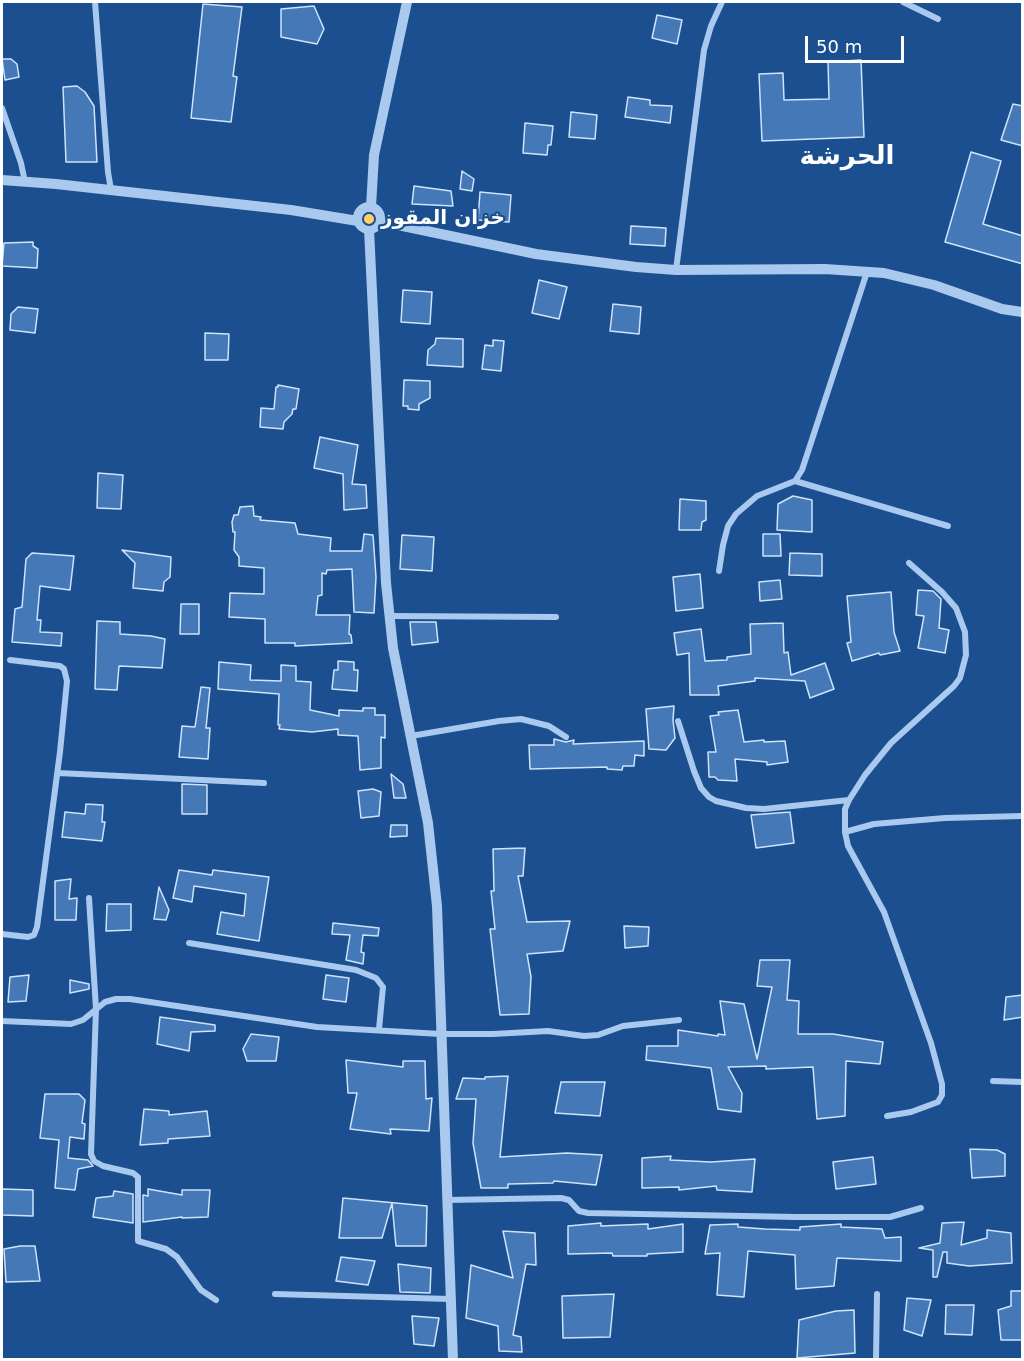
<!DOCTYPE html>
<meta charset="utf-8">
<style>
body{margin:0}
#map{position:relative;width:1024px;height:1361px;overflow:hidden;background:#1b4f8f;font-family:"DejaVu Sans",sans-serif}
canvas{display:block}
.frame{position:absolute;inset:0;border:3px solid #fff;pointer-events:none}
.scale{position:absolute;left:805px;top:36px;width:99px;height:27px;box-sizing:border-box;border:3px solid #fff;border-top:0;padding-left:8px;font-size:18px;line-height:21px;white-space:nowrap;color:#fff;-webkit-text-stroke:4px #1b4f8f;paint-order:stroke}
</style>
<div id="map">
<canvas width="1024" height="1361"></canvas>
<div class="frame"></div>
<div class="scale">50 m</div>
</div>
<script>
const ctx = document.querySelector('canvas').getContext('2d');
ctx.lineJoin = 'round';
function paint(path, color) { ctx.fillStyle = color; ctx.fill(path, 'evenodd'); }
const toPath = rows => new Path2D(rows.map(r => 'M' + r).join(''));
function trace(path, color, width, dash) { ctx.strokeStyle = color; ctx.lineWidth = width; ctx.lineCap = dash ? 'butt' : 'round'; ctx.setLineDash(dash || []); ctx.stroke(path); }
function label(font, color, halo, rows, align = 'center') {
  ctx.font = font + ' "DejaVu Sans","Noto Naskh Arabic",sans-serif'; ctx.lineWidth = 4.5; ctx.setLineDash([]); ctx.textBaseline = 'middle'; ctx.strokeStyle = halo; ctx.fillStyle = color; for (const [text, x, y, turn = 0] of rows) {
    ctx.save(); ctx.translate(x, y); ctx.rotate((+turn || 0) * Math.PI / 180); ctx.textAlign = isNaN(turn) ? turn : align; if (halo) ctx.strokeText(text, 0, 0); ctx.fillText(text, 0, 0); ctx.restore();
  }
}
const building = toPath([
 [203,4,242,7,233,76,237,77,231,122,191,118,203,4],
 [314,6,324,29,317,44,281,37,281,9,314,6],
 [657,15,682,20,677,44,652,38,657,15],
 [2,59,11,59,17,64,19,77,5,80,2,59],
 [861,60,864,137,762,141,759,74,783,73,784,100,829,99,828,62,861,60],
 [77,86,85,92,94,106,97,162,66,162,63,87,77,86],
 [628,97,650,100,650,105,672,106,670,123,625,117,628,97],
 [1013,104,1023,106,1023,146,1001,140,1013,104],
 [571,112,597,115,595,139,569,137,571,112],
 [525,123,553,126,551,145,548,145,547,155,523,153,525,123],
 [971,152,1001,161,983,224,1023,236,1023,264,945,242,971,152],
 [462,171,474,179,472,191,460,189,462,171],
 [414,186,451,191,453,206,412,204,414,186],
 [480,192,511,195,509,222,478,220,480,192],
 [631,226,666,228,665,246,630,244,631,226],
 [33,242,33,246,38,249,37,268,2,266,4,243,33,242],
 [539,280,567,287,559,319,532,313,539,280],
 [403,290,432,292,430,324,401,322,403,290],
 [613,304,641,307,639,334,610,331,613,304],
 [18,307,38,309,35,333,10,330,11,314,18,307],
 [205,333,229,334,228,360,205,360,205,333],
 [436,338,463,339,463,367,427,365,428,350,435,344,436,338],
 [493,340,504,341,501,371,482,369,485,345,493,346,493,340],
 [404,380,430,381,430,398,419,404,419,410,408,409,408,406,403,406,404,380],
 [278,385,299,389,296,409,293,409,292,414,284,422,283,429,260,427,261,408,274,409,276,387,278,387,278,385],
 [320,437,358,445,352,484,366,485,367,508,344,510,343,474,314,468,320,437],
 [98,473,123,475,121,509,97,508,98,473],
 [793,496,812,500,812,532,777,530,778,504,793,496],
 [680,499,706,501,706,520,702,522,701,530,679,530,680,499],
 [253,506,254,516,261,517,260,520,295,523,298,534,331,538,330,551,362,551,364,534,373,535,376,577,374,613,354,612,352,569,327,570,326,574,322,573,322,595,318,596,316,615,350,615,349,634,351,635,352,643,295,646,295,643,265,643,265,619,229,617,230,593,264,594,264,568,239,566,239,557,234,550,235,532,233,532,232,522,234,515,238,515,240,507,253,506],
 [763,534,780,534,781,556,763,556,763,534],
 [402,535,434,537,432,571,400,569,402,535],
 [122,550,171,557,170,577,164,582,163,591,133,588,135,563,122,550],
 [32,553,74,556,70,590,40,586,37,620,41,620,40,632,62,633,61,646,12,642,15,609,22,607,26,559,32,553],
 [790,553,822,554,822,576,789,575,790,553],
 [700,574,703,608,676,611,673,577,700,574],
 [780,580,782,599,760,601,759,582,780,580],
 [918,590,933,591,941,599,939,628,949,630,945,653,918,648,924,616,916,615,918,590],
 [891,592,894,632,900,651,880,655,879,653,852,661,847,643,851,642,847,596,891,592],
 [181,604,199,604,199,634,180,634,181,604],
 [97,621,120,622,120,634,151,636,165,639,162,668,119,666,117,690,95,689,97,621],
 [410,622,436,622,438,642,412,645,410,622],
 [783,623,784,653,788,652,791,675,825,663,834,689,810,698,805,681,755,678,755,681,718,686,719,695,690,695,689,653,677,655,674,633,701,629,705,661,727,660,727,657,751,654,750,624,783,623],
 [338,661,354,662,354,670,358,670,357,691,332,689,334,670,338,670,338,661],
 [219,662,251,665,250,680,281,681,281,665,296,666,296,681,311,682,310,710,339,716,339,710,363,711,363,708,375,708,375,715,385,715,385,738,381,737,381,768,360,770,358,736,338,735,338,729,312,732,279,729,280,725,278,725,279,694,218,689,219,662],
 [201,687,210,688,206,728,210,728,208,759,179,757,182,726,195,727,201,687],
 [674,706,673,720,675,738,666,750,649,749,646,709,674,706],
 [738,710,744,742,764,740,764,742,785,741,788,762,767,765,767,762,735,759,737,781,718,780,715,777,709,777,708,752,716,752,710,716,719,715,718,712,738,710],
 [554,739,566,742,574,740,573,744,644,741,644,756,635,755,634,766,623,766,622,770,607,769,607,767,530,769,529,745,554,745,554,739],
 [391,774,403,784,406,798,394,798,391,774],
 [182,784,207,785,207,814,182,814,182,784],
 [373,789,381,792,379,816,361,818,358,791,373,789],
 [86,804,103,805,102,822,105,822,102,841,62,837,65,812,85,814,86,804],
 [790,812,794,843,756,848,751,815,790,812],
 [391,825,407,825,407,836,390,837,391,825],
 [525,848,523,876,518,876,527,922,570,921,563,951,527,954,531,977,529,1014,500,1015,490,929,495,929,491,891,494,891,493,849,525,848],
 [179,870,212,875,213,870,269,877,259,941,217,934,221,912,244,916,246,894,194,886,192,902,173,898,179,870],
 [71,879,69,899,77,898,76,920,55,920,55,881,71,879],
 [159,887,169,910,166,920,154,919,159,887],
 [107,904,131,904,131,930,106,931,107,904],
 [333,923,379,928,378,936,363,935,361,952,364,953,363,964,346,960,350,935,332,934,333,923],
 [624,926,649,927,648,946,625,948,624,926],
 [760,960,790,960,787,1000,799,1001,798,1034,833,1034,883,1042,880,1064,846,1061,845,1116,817,1119,813,1067,766,1069,766,1066,728,1067,742,1093,741,1112,718,1109,711,1068,646,1060,647,1046,678,1046,678,1030,718,1036,718,1034,725,1035,720,1001,744,1004,757,1059,772,987,757,986,760,960],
 [29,975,26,1001,8,1002,10,977,29,975],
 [326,975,349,978,346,1002,323,999,326,975],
 [70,980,89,984,89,989,70,993,70,980],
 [1023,995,1023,1017,1004,1020,1006,997,1023,995],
 [160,1017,215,1025,215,1031,191,1032,189,1051,157,1044,160,1017],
 [251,1034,279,1037,276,1061,247,1061,243,1049,251,1034],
 [346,1060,403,1067,403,1061,425,1061,426,1099,432,1098,429,1131,390,1129,391,1134,350,1129,357,1093,348,1093,346,1060],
 [508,1076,500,1157,567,1153,602,1155,596,1185,554,1181,553,1183,508,1184,508,1188,481,1188,473,1143,476,1099,456,1099,463,1078,485,1079,485,1077,508,1076],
 [561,1082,605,1082,600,1116,555,1113,561,1082],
 [45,1094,79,1094,85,1100,82,1123,85,1124,84,1139,70,1137,68,1158,88,1160,93,1166,78,1169,75,1190,55,1188,59,1140,40,1138,45,1094],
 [144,1109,169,1111,169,1115,207,1111,210,1136,168,1139,168,1143,140,1145,144,1109],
 [970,1149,997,1150,1005,1154,1005,1176,972,1178,970,1149],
 [671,1156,670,1160,711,1162,755,1159,752,1192,717,1190,716,1186,679,1190,679,1187,642,1188,642,1158,671,1156],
 [873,1157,876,1184,836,1189,833,1162,873,1157],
 [2,1189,33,1190,33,1216,2,1215,2,1189],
 [148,1189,182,1195,182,1190,210,1190,208,1217,182,1218,182,1217,143,1222,143,1195,148,1196,148,1189],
 [114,1191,133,1194,133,1223,93,1217,96,1198,113,1196,114,1191],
 [343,1198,427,1206,426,1246,396,1246,392,1203,382,1238,339,1238,343,1198],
 [964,1222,961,1245,987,1238,987,1230,1011,1233,1012,1263,969,1266,947,1263,947,1252,943,1252,937,1277,933,1277,933,1250,919,1248,940,1243,942,1223,964,1222],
 [601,1223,601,1226,648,1224,648,1229,683,1224,683,1252,647,1254,647,1256,613,1256,612,1253,568,1254,568,1226,601,1223],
 [738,1224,738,1227,765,1229,800,1230,800,1227,841,1224,841,1227,882,1229,885,1238,901,1237,901,1261,837,1258,834,1286,796,1289,795,1255,748,1251,744,1297,717,1295,720,1253,705,1254,710,1225,738,1224],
 [503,1231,535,1233,536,1265,526,1264,513,1335,521,1337,522,1352,499,1351,498,1326,466,1318,471,1265,513,1278,503,1231],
 [20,1246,35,1246,40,1281,6,1282,4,1249,20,1246],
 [341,1257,375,1261,368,1285,336,1281,341,1257],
 [398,1264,431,1268,430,1293,400,1292,398,1264],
 [1011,1291,1023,1291,1023,1340,1001,1340,998,1310,1011,1306,1011,1291],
 [614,1294,610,1337,563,1338,562,1296,614,1294],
 [907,1298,931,1300,922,1336,904,1330,907,1298],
 [946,1305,974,1305,972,1335,945,1334,946,1305],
 [854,1310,855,1353,797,1358,799,1320,836,1311,854,1310],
 [412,1316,439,1318,434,1346,414,1344,412,1316]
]);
const minor = toPath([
 [95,2,108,172,111,190],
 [903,2,938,19],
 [2,108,21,163,25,182],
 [676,270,704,50,711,26,722,2],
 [795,481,948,526],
 [719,571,723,545,728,526,736,514,757,496,795,481,802,470,867,272],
 [390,616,556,617],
 [678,721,694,771,701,788,709,797,716,801,746,808,764,809,849,800],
 [411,736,499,721,521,719,549,726,566,737],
 [58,773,264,783],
 [845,832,874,824,945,818,1022,816],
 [89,898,96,1009,91,1154,94,1161,103,1166,133,1173,138,1177,138,1241,166,1249,177,1257,201,1290,216,1300],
 [2,934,28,937,34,935,37,927,60,752,67,681,64,669,60,666,10,660],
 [189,943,356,970,376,978,383,987,379,1029],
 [2,1021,71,1024,83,1020,105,1002,116,999,130,999,317,1027,441,1034,493,1034,548,1031,584,1036,598,1035,623,1026,679,1020],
 [993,1081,1022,1082],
 [887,1116,911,1112,938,1102,942,1095,942,1084,931,1043,884,912,848,846,845,832,845,809,849,800,865,775,891,743,954,686,960,678,966,655,965,632,956,608,942,592,909,563],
 [447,1200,561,1198,569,1200,579,1211,588,1213,796,1217,890,1217,921,1208],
 [275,1294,450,1299],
 [876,1360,877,1294]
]);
const tertiary = toPath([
 [2,180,56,184,291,210,358,221],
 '358 218a11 11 0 1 1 22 0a11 11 0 1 1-22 0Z',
 [371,207,374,155,407,2],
 [379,221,536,254,636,267,676,270,825,269,884,273,934,285,1002,309,1022,312],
 [369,229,386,583,393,648,428,823,437,906,453,1360]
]);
const markers = [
 [369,219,6,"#ffd166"]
];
const poiNames = [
 ["خزان المقوز",381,219]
];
const districtNames = [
 ["الحرشة",847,157]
];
paint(building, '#4478b7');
trace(building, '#cfe3fa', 1.5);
trace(minor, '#a9c9ee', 6);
trace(tertiary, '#a9c9ee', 10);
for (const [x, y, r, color] of markers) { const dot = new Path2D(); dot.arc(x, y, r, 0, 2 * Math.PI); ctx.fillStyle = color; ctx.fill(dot); trace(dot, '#1b4f8f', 2); }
label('bold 20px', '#fff', '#1b4f8f', poiNames, 'left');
label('bold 26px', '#fff', '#1b4f8f', districtNames);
</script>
